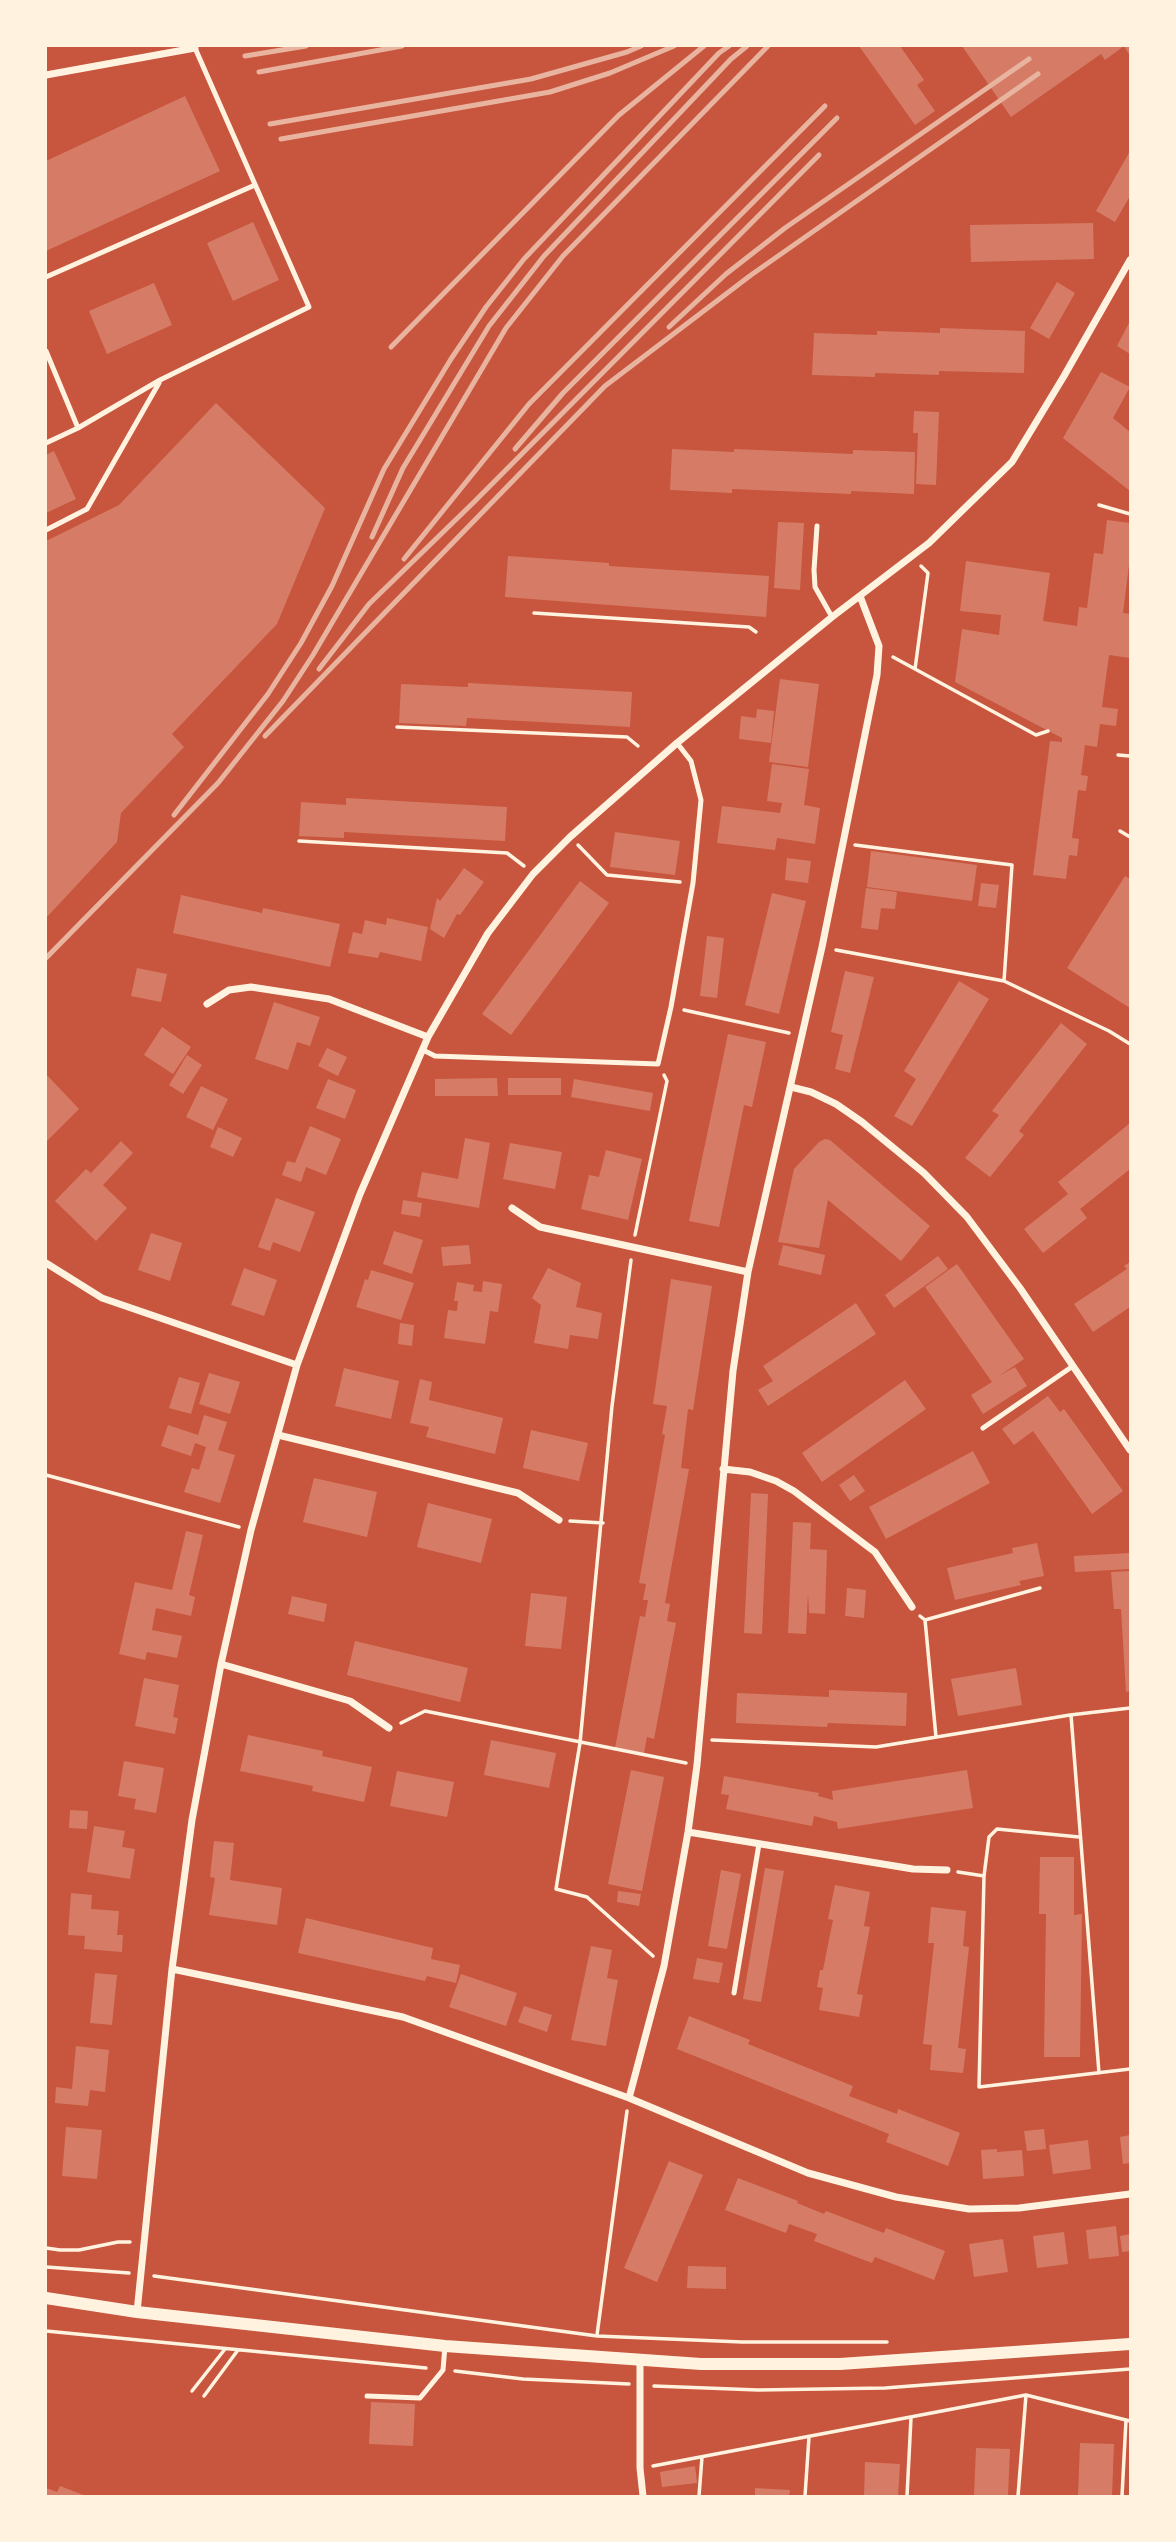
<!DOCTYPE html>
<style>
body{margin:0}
#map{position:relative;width:1176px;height:2542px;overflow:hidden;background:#c8553d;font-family:Lora,serif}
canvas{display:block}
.frame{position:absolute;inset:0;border:47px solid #fff3e0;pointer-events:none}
</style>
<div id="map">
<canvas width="1176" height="2542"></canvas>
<div class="frame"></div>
</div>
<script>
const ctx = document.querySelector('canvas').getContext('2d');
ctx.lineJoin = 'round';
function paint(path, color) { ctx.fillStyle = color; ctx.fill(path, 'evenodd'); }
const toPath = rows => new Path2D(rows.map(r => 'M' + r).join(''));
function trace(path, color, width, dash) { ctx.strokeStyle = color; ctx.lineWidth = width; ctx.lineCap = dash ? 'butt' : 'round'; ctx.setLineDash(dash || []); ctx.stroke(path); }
const building = toPath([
 [859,46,900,46,924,80,917,85,935,111,915,125],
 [962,46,1130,46,1130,56,1124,46,1105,60,1101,54,1011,117],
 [185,96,220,171,46,251,46,161],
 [1130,151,1130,196,1115,222,1096,211],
 [253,222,279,280,233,301,207,243],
 [1093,223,1094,259,971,262,970,225],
 [1057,282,1075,293,1049,339,1030,328],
 [154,283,172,325,107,354,89,311],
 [1130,321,1130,354,1117,346],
 [940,328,1025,331,1024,373,939,371,939,375,875,373,875,377,812,375,814,333,877,335,877,331,940,333],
 [1101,372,1130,387,1113,418,1130,432,1130,491,1063,438],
 [216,403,325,508,277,624,172,734,184,747,121,813,117,842,46,918,46,541,119,505],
 [914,411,939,412,936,485,916,484,918,433,913,433],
 [672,449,734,452,734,449,853,454,853,450,915,452,914,494,851,491,851,494,732,489,732,493,670,490],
 [54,451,76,499,46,513,46,455],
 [1107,520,1130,523,1130,557,1123,613,1130,614,1130,658,1109,655,1102,707,1118,709,1116,726,1100,724,1097,747,1085,745,1081,775,1088,776,1086,791,1078,790,1072,838,1079,839,1077,856,1069,855,1066,879,1033,875,1050,741,1062,742,1062,738,955,682,962,629,999,635,1001,615,960,611,966,561,1050,573,1043,621,1077,626,1079,607,1087,608,1094,553,1103,554],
 [778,522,804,523,800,590,774,588],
 [508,556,609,563,609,566,769,576,766,617,505,597],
 [780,679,819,684,808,767,769,762],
 [468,683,632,692,630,727,467,718,466,726,399,723,401,684,468,687],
 [757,709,774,711,771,743,739,739,741,716,756,718],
 [772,764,809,769,804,805,820,808,815,844,777,838,775,850,717,843,722,806,780,813,782,803,767,801],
 [346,798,507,807,505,841,344,832,344,838,299,836,301,802,346,805],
 [615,832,680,841,675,875,610,867],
 [871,851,977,865,972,901,867,887],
 [787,858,811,861,808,883,785,880],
 [464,868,484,882,460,915,457,914,444,938,430,929,437,898,440,901],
 [1125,876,1130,879,1130,1008,1067,968],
 [580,881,609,903,511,1035,482,1014],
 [981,883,999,885,996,908,978,906],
 [866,888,897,892,895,909,881,908,878,930,861,928],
 [772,893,806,901,779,1014,745,1005],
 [181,895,262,913,263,908,340,924,330,967,173,933],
 [387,918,428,927,421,961,380,952,378,958,348,953,353,932,362,934,365,920,386,925],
 [707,936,724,938,717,998,700,996],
 [137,968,167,974,161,1002,131,996],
 [845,971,874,977,850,1073,835,1069,843,1035,831,1032],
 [959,981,989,999,912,1126,894,1116,916,1079,904,1071],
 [274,1002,320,1017,310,1046,297,1042,288,1070,255,1059],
 [1061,1023,1087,1044,1019,1131,1024,1135,990,1177,965,1158,999,1115,992,1111],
 [162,1027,191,1047,173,1074,144,1055],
 [728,1034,766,1042,752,1107,744,1105,719,1227,689,1221],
 [327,1048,347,1057,338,1076,318,1066],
 [187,1055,202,1065,183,1094,169,1085],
 [46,1074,79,1109,47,1141,46,1139],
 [497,1078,498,1096,435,1096,435,1079],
 [508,1078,561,1078,561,1095,508,1095],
 [328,1079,356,1090,345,1119,316,1108],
 [574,1079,653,1093,650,1111,571,1097],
 [201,1086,228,1099,213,1130,186,1117],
 [1130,1123,1130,1169,1080,1209,1087,1218,1043,1253,1024,1229,1068,1194,1058,1182],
 [310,1126,341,1139,326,1175,306,1167,301,1182,282,1175,287,1161,295,1163],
 [218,1127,242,1138,233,1157,210,1147],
 [465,1138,490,1143,479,1208,417,1197,422,1172,458,1179],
 [825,1139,830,1140,930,1226,901,1261,828,1200,819,1248,778,1242,794,1169,819,1142],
 [121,1141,133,1153,103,1185,127,1208,96,1241,55,1201,86,1169,91,1173],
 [510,1143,562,1152,555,1189,503,1179],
 [606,1150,642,1159,628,1220,581,1209,589,1175,599,1177],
 [276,1198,315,1212,300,1252,273,1242,270,1251,258,1247],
 [403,1200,422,1203,420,1217,401,1214],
 [394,1231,423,1240,412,1274,383,1264],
 [151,1233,182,1243,170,1281,138,1270],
 [469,1245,471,1264,443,1266,441,1247],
 [783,1245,825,1255,821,1275,778,1265],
 [938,1256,948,1269,894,1308,885,1295],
 [1130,1262,1130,1307,1093,1332,1074,1304,1127,1269,1124,1266],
 [957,1264,1024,1359,999,1376,1015,1367,1027,1386,983,1414,971,1395,992,1382,925,1287],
 [244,1268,277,1280,264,1316,231,1305],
 [548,1268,581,1283,576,1307,602,1313,598,1339,570,1335,568,1349,534,1343,541,1305,532,1298],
 [371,1270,414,1283,401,1320,356,1307,365,1279,368,1280],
 [671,1279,712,1286,693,1410,688,1409,681,1468,689,1469,665,1603,670,1604,667,1621,676,1623,654,1739,647,1737,644,1753,615,1748,640,1616,645,1617,648,1600,643,1600,646,1584,639,1583,665,1435,662,1434,667,1406,653,1404],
 [483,1281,502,1284,498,1312,490,1311,485,1344,444,1338,448,1310,457,1311,458,1301,454,1301,457,1282,474,1285,473,1291,482,1292],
 [856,1303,876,1334,768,1406,758,1390,773,1381,763,1366],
 [400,1323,414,1325,412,1346,398,1344],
 [344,1368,399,1381,391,1419,335,1406],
 [209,1373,240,1382,230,1414,199,1404],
 [179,1377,200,1383,191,1414,169,1408],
 [420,1379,432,1382,429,1400,503,1418,495,1454,426,1437,429,1427,410,1423],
 [905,1380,926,1409,822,1482,802,1453],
 [1048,1396,1060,1412,1064,1409,1123,1491,1092,1514,1033,1431,1014,1445,1002,1429],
 [204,1415,227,1422,218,1450,235,1455,220,1503,184,1492,192,1468,199,1470,206,1447,195,1443,191,1456,161,1446,168,1425,198,1435],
 [531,1430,588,1443,579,1481,523,1468],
 [973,1451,990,1483,886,1539,869,1507],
 [854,1475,865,1491,850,1501,839,1485],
 [314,1478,377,1492,367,1537,303,1522],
 [751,1493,768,1494,762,1634,744,1633],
 [428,1503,492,1519,481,1563,417,1547],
 [793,1522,811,1523,810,1549,827,1550,825,1614,809,1613,808,1593,806,1634,788,1633],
 [186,1531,203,1535,189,1595,195,1597,191,1616,156,1608,152,1630,182,1636,177,1658,147,1652,145,1660,119,1654,135,1582,172,1590],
 [1037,1543,1044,1576,1019,1581,1021,1585,955,1600,947,1568,1013,1553,1012,1548],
 [1130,1553,1130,1569,1075,1572,1074,1556],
 [1130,1571,1130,1691,1126,1692,1121,1609,1114,1609,1111,1572],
 [847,1588,866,1590,864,1618,845,1616],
 [531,1593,567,1597,561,1649,525,1646],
 [292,1596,327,1604,324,1622,288,1614],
 [355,1641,468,1668,460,1702,347,1675],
 [1016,1668,1022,1705,958,1716,951,1679],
 [144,1678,179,1685,173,1717,178,1718,175,1734,135,1726],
 [829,1690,907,1693,906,1726,828,1723,827,1727,736,1723,737,1693,829,1697],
 [248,1735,323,1751,322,1756,372,1767,364,1802,312,1791,313,1786,240,1771],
 [491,1740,556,1753,549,1788,484,1775],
 [124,1761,164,1768,156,1813,134,1809,136,1799,118,1796],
 [631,1770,664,1777,642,1891,608,1884],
 [967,1770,973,1808,838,1829,837,1822,814,1816,812,1826,726,1809,729,1795,721,1794,724,1776,819,1793,818,1796,833,1800,832,1791],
 [397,1771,454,1782,447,1817,390,1806],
 [70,1810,88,1811,87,1829,69,1828],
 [94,1826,125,1831,122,1847,135,1849,130,1879,87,1872],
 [214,1841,234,1843,230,1880,282,1888,277,1925,209,1915,215,1878,210,1877],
 [1040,1857,1074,1857,1074,1915,1082,1914,1080,2057,1044,2057,1046,1914,1039,1914],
 [765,1868,784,1871,761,2002,743,1999],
 [721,1870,741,1874,727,1949,708,1946],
 [835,1885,870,1892,864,1926,870,1927,857,1994,863,1995,859,2017,819,2010,823,1988,817,1987,820,1970,823,1970,833,1920,828,1919],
 [618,1891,641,1894,639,1906,617,1902],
 [71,1893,92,1895,91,1909,119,1911,117,1935,123,1935,122,1952,84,1949,85,1936,68,1935],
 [931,1907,966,1911,963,1946,969,1947,958,2048,966,2049,963,2073,930,2070,932,2045,923,2044,934,1943,928,1943],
 [306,1918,433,1948,431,1959,460,1965,456,1983,427,1976,425,1981,298,1953],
 [591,1946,612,1950,607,1978,618,1980,606,2046,571,2040],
 [697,1958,723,1963,719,1983,693,1979],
 [95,1973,117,1975,112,2025,90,2023],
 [461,1974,517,1993,506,2026,449,2007],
 [524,2006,552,2015,547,2032,518,2022],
 [689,2016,750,2040,748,2044,853,2086,849,2096,897,2114,898,2109,960,2133,948,2166,886,2142,889,2134,677,2049],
 [76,2046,109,2050,105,2092,90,2090,88,2106,55,2103,56,2087,72,2089],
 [66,2127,102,2130,97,2179,62,2176],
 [1044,2129,1046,2149,1027,2151,1024,2131],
 [1130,2135,1130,2163,1123,2164,1120,2137],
 [1088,2140,1091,2169,1053,2174,1049,2145],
 [997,2149,997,2152,1022,2150,1024,2176,983,2179,981,2150],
 [669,2161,703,2175,657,2282,624,2268],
 [738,2178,798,2201,797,2203,824,2214,826,2211,884,2233,886,2228,945,2251,934,2280,875,2257,872,2263,814,2241,817,2234,789,2224,786,2233,725,2210],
 [1116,2226,1119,2256,1089,2259,1086,2230],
 [1064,2232,1068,2264,1037,2268,1033,2236],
 [1130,2234,1130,2251,1122,2252,1120,2236],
 [1003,2239,1008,2272,974,2277,969,2244],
 [688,2266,726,2267,726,2289,687,2288],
 [371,2402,415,2404,413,2446,369,2444],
 [1080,2443,1114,2444,1112,2496,1078,2496],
 [976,2448,1010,2449,1008,2496,974,2496],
 [865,2462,900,2464,898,2496,864,2496],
 [695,2466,697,2483,662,2487,660,2472],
 [60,2486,86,2496,46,2496,46,2488,57,2492],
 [755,2488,790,2490,789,2496,755,2496]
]);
const path = toPath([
 [1099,505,1130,514],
 [534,613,749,627,756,632],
 [893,657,1036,735,1048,731],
 [915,669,928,573,921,566],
 [397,727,627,737,638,746],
 [1118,755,1130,756],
 [1120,831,1130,837],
 [299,841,507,853,524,866],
 [578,845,607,875,680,882],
 [855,845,1012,865,1004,981],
 [836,950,1004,981,1109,1031,1130,1044],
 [684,1010,789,1033],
 [635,1235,667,1081,664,1075],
 [631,1260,612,1406,580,1743,556,1889,587,1897,653,1956],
 [46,1475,239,1527],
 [570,1521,603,1523],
 [920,1616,925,1620,926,1630,936,1737],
 [925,1620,1040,1588],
 [1071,1715,1099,2073],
 [401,1723,425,1711,686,1763],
 [712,1740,876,1747,1070,1715,1130,1708],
 [1079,1837,997,1829,989,1837,984,1876,979,2087,1130,2069],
 [958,1872,984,1876],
 [46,2248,60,2250,79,2250,118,2242,130,2242],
 [46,2267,129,2273],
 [154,2276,597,2336,742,2342,887,2342],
 [46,2331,426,2368],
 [597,2335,627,2111],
 [455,2371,523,2379,629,2384],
 [654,2386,758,2390,885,2388,1130,2369],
 [192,2391,225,2349],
 [204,2396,238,2350],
 [653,2466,1026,2395,1130,2421],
 [699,2496,702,2457],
 [805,2496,809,2437],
 [907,2496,911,2418],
 [1018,2496,1026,2395],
 [1122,2496,1126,2420]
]);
const service = toPath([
 [46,277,255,185],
 [46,351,78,428],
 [46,443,78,428,160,380,309,307,195,48],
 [817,526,814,570,815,587,832,617],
 [46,530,87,509,159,383],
 [423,1050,435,1056,658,1064,671,1007,693,883,701,800,691,761,677,743],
 [983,1428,1073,1366],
 [734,1993,759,1844],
 [367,2396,420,2398,443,2370,445,2346]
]);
const minor = toPath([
 [46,75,195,48],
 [207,1004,229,990,251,987,329,999,428,1037],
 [791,1087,811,1092,836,1104,862,1122,924,1173,967,1217,1020,1288,1130,1450],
 [512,1208,540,1227,748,1272],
 [46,1263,102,1298,297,1365],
 [278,1435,518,1493,559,1520],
 [723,1469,750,1472,776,1481,794,1491,875,1552,912,1607],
 [221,1664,350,1701,389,1728],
 [688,1832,913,1869,947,1870],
 [172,1969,403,2017,629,2098,808,2173,896,2197,969,2209,1019,2208,1130,2194],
 [629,2098,664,1966,688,1832,697,1765,733,1371,748,1272,822,947,877,675,879,646,860,596],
 [137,2312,172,1969,192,1820,221,1664,251,1530,297,1365,360,1194,428,1037,488,933,533,874,570,837,677,743,832,617,929,543,1012,462,1064,376,1130,260],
 [640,2361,640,2468,643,2496]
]);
const tertiary = toPath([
 [46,2298,137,2312,445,2346,701,2364,840,2364,1130,2344]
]);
const rail = toPath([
 [245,56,306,46],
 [259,72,402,46],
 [270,124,531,79,627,52,641,46],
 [281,139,550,92,610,73,674,46],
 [669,327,726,274,785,228,1029,59],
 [391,347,619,115,704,46],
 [515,449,563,393,837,118],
 [372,537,403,468,489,326,544,256,731,59,747,46],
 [404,559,529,404,825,106],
 [319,669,369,604,474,502,819,155],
 [265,736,605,386,751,275,1038,74],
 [174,815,268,694,301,643,332,586,384,469,451,359,486,307,524,259,719,53,729,46],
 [46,958,218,783,283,701,313,655,506,328,563,256,768,46]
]);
paint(building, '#d67c66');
trace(path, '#fff3e0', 3.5);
trace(service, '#fff3e0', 5);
trace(minor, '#fff3e0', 7);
trace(tertiary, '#fff3e0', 12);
trace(rail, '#e9b49f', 5);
</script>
